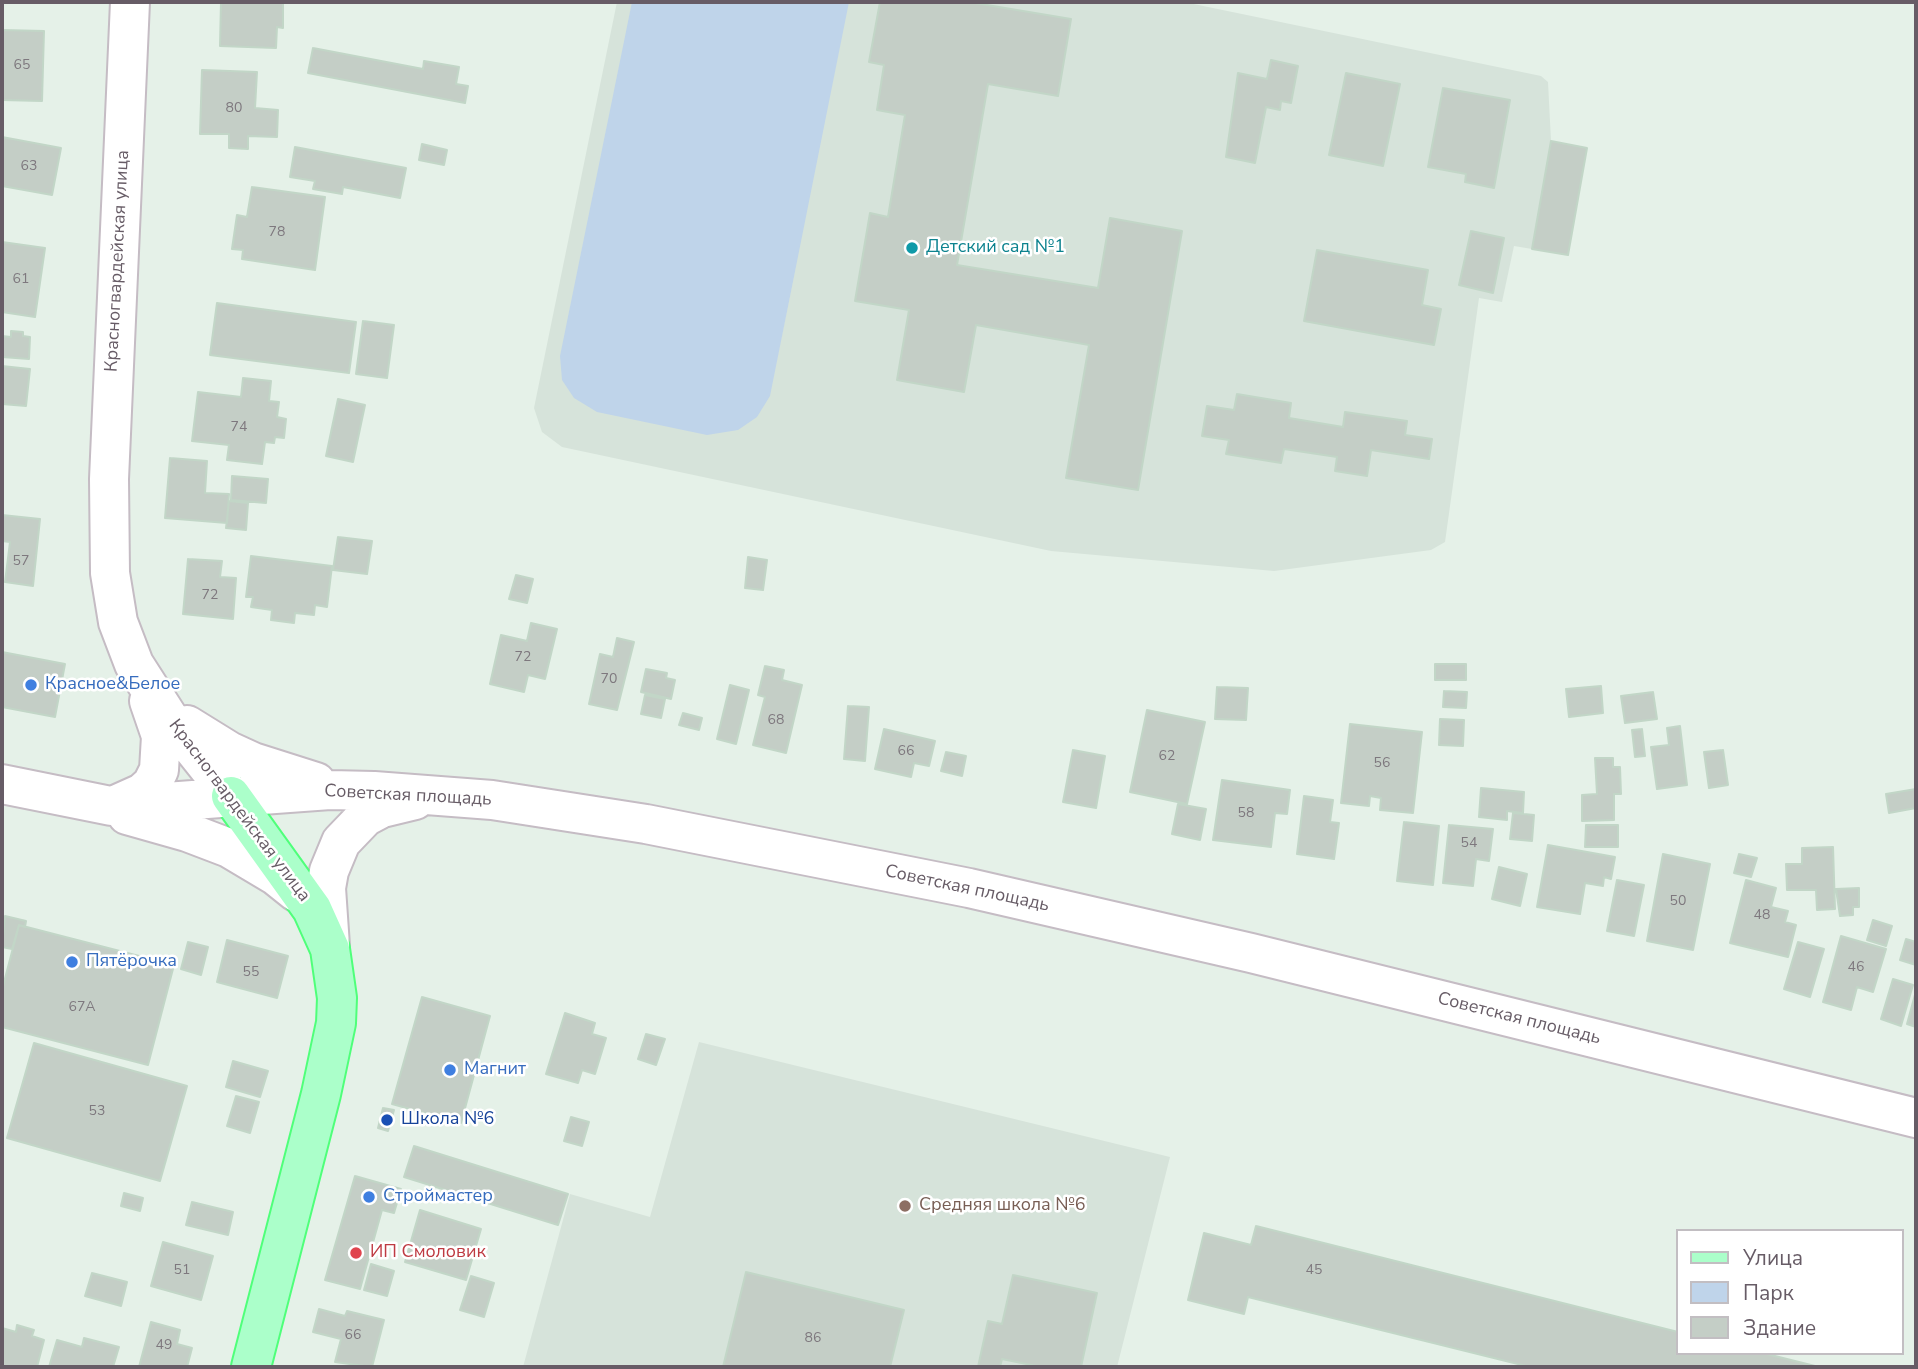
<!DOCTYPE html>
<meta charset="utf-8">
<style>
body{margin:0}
#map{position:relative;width:1918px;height:1369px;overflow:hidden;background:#e5f1e8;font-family:"Nunito Sans",sans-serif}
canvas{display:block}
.frame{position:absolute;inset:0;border:4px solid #675c66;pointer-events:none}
.legend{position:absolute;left:1676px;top:1229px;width:228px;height:126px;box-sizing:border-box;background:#fff;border:2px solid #c2bec2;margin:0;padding:9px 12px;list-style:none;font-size:21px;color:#675c66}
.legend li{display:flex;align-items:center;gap:14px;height:35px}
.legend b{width:35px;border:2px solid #c2bec2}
</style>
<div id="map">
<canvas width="1918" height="1369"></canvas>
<div class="frame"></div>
<ul class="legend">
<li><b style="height:9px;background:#abffca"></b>Улица</li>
<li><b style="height:19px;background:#bfd4ea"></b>Парк</li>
<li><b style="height:19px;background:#c4cec6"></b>Здание</li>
</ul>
</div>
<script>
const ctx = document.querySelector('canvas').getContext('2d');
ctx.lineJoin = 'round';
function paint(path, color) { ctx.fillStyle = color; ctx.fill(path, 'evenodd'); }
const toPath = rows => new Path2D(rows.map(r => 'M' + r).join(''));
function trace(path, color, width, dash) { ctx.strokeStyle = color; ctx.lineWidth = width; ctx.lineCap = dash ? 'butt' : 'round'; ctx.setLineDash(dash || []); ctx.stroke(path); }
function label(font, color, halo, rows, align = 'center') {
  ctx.font = font + ' "Nunito Sans",sans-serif'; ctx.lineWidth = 5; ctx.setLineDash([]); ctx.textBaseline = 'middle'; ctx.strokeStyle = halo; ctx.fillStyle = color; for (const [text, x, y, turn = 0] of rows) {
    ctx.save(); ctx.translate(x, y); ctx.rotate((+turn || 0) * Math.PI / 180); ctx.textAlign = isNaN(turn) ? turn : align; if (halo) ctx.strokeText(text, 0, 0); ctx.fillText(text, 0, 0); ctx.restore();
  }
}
const education = toPath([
 [617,2,1184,2,1541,76,1548,82,1551,141,1587,148,1568,255,1514,246,1502,302,1479,298,1445,542,1431,550,1274,571,1051,551,562,447,542,432,534,408],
 [699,1042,1170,1157,1117,1367,523,1367,570,1194,650,1217]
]);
const green = toPath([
 [632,2,849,2,770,396,757,417,738,430,707,435,597,412,574,398,562,380,560,356]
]);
const building = toPath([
 [221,2,283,2,283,28,277,27,276,48,220,46,221,2],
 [880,2,969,2,1071,19,1058,96,988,84,957,265,1098,288,1110,218,1182,231,1138,490,1066,478,1089,345,976,325,964,392,897,380,909,310,855,301,870,213,888,217,905,115,877,110,884,65,869,62,880,2],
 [2,30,44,31,42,101,2,100,2,30],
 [313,48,423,69,424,61,459,67,456,84,468,86,465,103,308,73,313,48],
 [1271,60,1298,66,1291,103,1281,101,1280,110,1266,107,1255,163,1226,157,1238,73,1267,79,1271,60],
 [202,70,257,72,255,108,278,110,277,137,248,136,248,149,229,148,229,134,200,134,202,70],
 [1346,73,1400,84,1383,166,1329,155,1346,73],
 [1443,88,1510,100,1494,188,1465,182,1466,174,1428,167,1443,88],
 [2,137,61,148,52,195,2,186,2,137],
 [1551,141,1587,148,1568,255,1532,249,1551,141],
 [422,144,447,150,444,165,419,160,422,144],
 [295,147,406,168,400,198,343,187,342,194,313,189,315,181,290,177,295,147],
 [252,187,325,197,315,270,242,259,243,250,232,249,237,215,247,217,252,187],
 [1471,231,1504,238,1493,293,1459,285,1471,231],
 [2,242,45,248,35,317,2,312,2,242],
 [1317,250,1428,270,1422,305,1441,309,1434,345,1304,321,1317,250],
 [217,303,356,322,349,373,210,355,217,303],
 [363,321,394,325,387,378,356,374,363,321],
 [11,331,23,332,23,336,30,337,29,359,2,357,2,336,11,337,11,331],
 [2,366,30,369,26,406,2,404,2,366],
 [243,378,271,381,269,401,279,402,277,417,286,419,284,438,275,437,274,443,265,442,262,464,227,460,229,445,192,441,198,392,241,397,243,378],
 [1237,394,1291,403,1289,418,1343,427,1345,412,1407,421,1405,435,1432,439,1429,459,1371,450,1367,476,1335,471,1337,457,1284,449,1281,463,1226,454,1229,440,1202,436,1207,406,1234,410,1237,394],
 [338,399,365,405,353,462,326,456,338,399],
 [170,458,207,461,205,493,229,494,227,523,165,518,170,458],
 [232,476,268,479,266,503,231,500,232,476],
 [229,501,248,503,246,530,226,528,229,501],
 [2,515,40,519,33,586,5,582,10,542,2,541,2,515],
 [338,537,372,541,367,574,333,570,338,537],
 [251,556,332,566,327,607,315,605,314,615,295,613,294,623,271,620,272,610,251,607,253,597,246,597,251,556],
 [748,557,767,560,763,590,745,588,748,557],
 [188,559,222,561,220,577,236,578,233,619,183,614,188,559],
 [516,575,533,579,527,603,509,599,516,575],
 [531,623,557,629,545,679,528,675,524,692,490,684,501,635,527,641,531,623],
 [617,638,634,642,617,710,589,704,600,654,613,657,617,638],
 [2,652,65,664,55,717,2,707,2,652],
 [1435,664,1466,664,1466,680,1435,680,1435,664],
 [765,666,784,670,782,680,802,685,786,753,753,745,765,697,758,695,765,666],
 [646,669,667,673,666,678,675,680,671,699,641,692,646,669],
 [730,685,749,690,736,744,717,739,730,685],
 [1601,686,1603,713,1569,717,1566,689,1601,686],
 [1217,687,1248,688,1246,720,1215,719,1217,687],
 [1444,691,1467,692,1466,708,1443,707,1444,691],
 [1653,692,1657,719,1625,723,1621,696,1653,692],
 [645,695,665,699,661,718,641,714,645,695],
 [848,706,869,707,865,761,844,759,848,706],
 [1147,710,1205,722,1187,804,1130,792,1147,710],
 [683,713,702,718,699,730,679,725,683,713],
 [1440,719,1464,720,1463,746,1439,745,1440,719],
 [1350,724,1422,732,1413,813,1380,810,1381,798,1370,796,1369,806,1341,803,1350,724],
 [1680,726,1687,785,1657,789,1651,747,1669,745,1667,728,1680,726],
 [884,729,935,741,929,766,914,763,911,777,875,769,884,729],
 [1642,729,1645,756,1635,757,1632,730,1642,729],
 [1073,750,1105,756,1096,808,1063,802,1073,750],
 [1723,750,1728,785,1709,788,1704,752,1723,750],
 [946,752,966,756,962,776,941,771,946,752],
 [1595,758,1613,758,1613,767,1620,767,1621,794,1614,794,1614,820,1582,821,1582,795,1597,794,1595,758],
 [1222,780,1290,790,1287,814,1275,813,1271,847,1213,840,1222,780],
 [1481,788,1524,792,1523,813,1507,811,1507,820,1479,817,1481,788],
 [1916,789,1916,808,1889,813,1886,794,1916,789],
 [1304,796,1333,800,1330,822,1339,823,1334,859,1297,854,1304,796],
 [1178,804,1206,809,1200,840,1172,834,1178,804],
 [1513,813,1534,815,1532,841,1510,839,1513,813],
 [1404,822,1439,826,1433,885,1397,881,1404,822],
 [1449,825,1493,829,1489,861,1476,859,1473,886,1443,883,1449,825],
 [1586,825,1618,825,1618,847,1585,847,1586,825],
 [1548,845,1615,857,1611,879,1604,877,1603,886,1585,883,1580,914,1537,907,1548,845],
 [1833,847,1835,909,1817,910,1816,890,1787,890,1786,864,1802,864,1802,848,1833,847],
 [1663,854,1710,864,1693,950,1647,941,1663,854],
 [1739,854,1757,858,1751,877,1734,873,1739,854],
 [1499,867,1527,874,1520,906,1492,899,1499,867],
 [1617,880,1644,885,1634,936,1607,931,1617,880],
 [1746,880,1776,888,1771,907,1788,911,1785,922,1796,925,1788,957,1730,943,1746,880],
 [1859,888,1859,907,1853,907,1853,915,1840,916,1836,889,1859,888],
 [5,916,26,921,25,927,19,925,12,949,2,947,5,916],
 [1873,920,1892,926,1886,946,1867,940,1873,920],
 [19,925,174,965,148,1065,2,1027,2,990,19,925],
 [1841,936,1886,949,1873,992,1857,987,1851,1010,1823,1002,1841,936],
 [1906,939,1916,942,1916,965,1900,960,1906,939],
 [227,940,288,956,277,998,217,982,227,940],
 [188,942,208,947,201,975,181,969,188,942],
 [1798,942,1824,949,1810,997,1784,989,1798,942],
 [1893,979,1913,985,1901,1026,1881,1019,1893,979],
 [1916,991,1916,1027,1907,1024,1916,991],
 [422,997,490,1016,461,1123,392,1104,422,997],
 [565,1013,595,1023,592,1034,606,1038,595,1074,582,1070,578,1083,546,1074,565,1013],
 [646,1034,665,1039,656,1065,638,1059,646,1034],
 [34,1043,187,1086,160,1181,7,1138,34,1043],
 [233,1061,268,1071,260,1097,226,1087,233,1061],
 [236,1096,259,1102,250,1133,227,1126,236,1096],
 [383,1108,394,1110,388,1131,378,1128,383,1108],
 [571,1117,589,1122,582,1146,564,1141,571,1117],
 [414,1146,568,1194,558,1225,404,1177,414,1146],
 [355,1176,401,1189,394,1213,382,1210,360,1289,325,1280,355,1176],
 [124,1193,143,1198,140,1211,121,1206,124,1193],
 [192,1202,233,1212,228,1235,186,1225,192,1202],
 [420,1210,481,1229,466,1280,405,1262,420,1210],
 [1256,1226,1678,1332,1678,1353,1763,1353,1815,1366,1530,1367,1248,1297,1244,1314,1188,1300,1204,1233,1251,1245,1256,1226],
 [163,1242,213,1256,201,1300,151,1286,163,1242],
 [371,1264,394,1271,387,1296,364,1290,371,1264],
 [746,1272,904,1310,890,1367,723,1367,746,1272],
 [92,1273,127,1282,121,1306,85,1296,92,1273],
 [1013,1275,1097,1293,1081,1367,1041,1367,1002,1359,1000,1367,978,1367,988,1321,1002,1324,1013,1275],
 [471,1276,494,1283,484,1317,460,1310,471,1276],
 [319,1309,345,1316,347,1311,384,1320,372,1367,335,1362,341,1339,313,1332,319,1309],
 [151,1322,180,1330,177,1344,192,1348,187,1367,139,1367,151,1322],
 [17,1325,34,1330,32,1336,44,1340,37,1367,2,1367,2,1328,16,1332,17,1325],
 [84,1338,119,1347,113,1367,49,1367,57,1340,82,1347,84,1338]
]);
const minor = toPath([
 [130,2,109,479,110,573,118,622,134,664,168,717,231,796],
 [187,725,229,751,253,762,316,782],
 [2,784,111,806,330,790,374,791,492,800,646,824,969,888,1251,953,1916,1118],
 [113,806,142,793,152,784,159,770,161,736,149,701],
 [127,815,187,832,229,848,276,876,296,892],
 [330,946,326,888,329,871,341,842,365,817,382,808,415,800]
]);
const major = toPath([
 [231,796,312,909,330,949,337,998,336,1023,321,1094,251,1367]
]);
const markers = [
 [912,248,7,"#0f9aa8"],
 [31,685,7,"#3f7fe0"],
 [72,962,7,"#3f7fe0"],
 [450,1070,7,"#3f7fe0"],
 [387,1120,7,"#1a4fb4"],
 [369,1197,7,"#3f7fe0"],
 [905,1206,7,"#8d6e63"],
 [356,1253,7,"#e0444e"]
];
const numberNames = [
 ["65",22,66],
 ["80",234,109],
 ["63",29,167],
 ["78",277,233],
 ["61",21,280],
 ["74",239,428],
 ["57",21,562],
 ["72",210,596],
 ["72",523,658],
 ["70",609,680],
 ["68",776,721],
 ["66",906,752],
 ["62",1167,757],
 ["56",1382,764],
 ["58",1246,814],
 ["54",1469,844],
 ["50",1678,902],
 ["48",1762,916],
 ["46",1856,968],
 ["55",251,973],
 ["67А",82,1008],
 ["53",97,1112],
 ["51",182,1271],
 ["45",1314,1271],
 ["66",353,1336],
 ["86",813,1339],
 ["49",164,1346]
];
const cultureNames = [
 ["Детский сад №1",926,248]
];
const streetNames = [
 ["Красногвардейская улица",118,261,-87],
 ["Советская площадь",408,796,3],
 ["Красногвардейская улица",239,811,53],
 ["Советская площадь",967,889,12],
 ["Советская площадь",1519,1019,14]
];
const shopNames = [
 ["Красное&Белое",45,685],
 ["Пятёрочка",86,962],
 ["Магнит",464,1070],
 ["Строймастер",383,1197]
];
const transitNames = [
 ["Школа №6",401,1120]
];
const educationNames = [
 ["Средняя школа №6",919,1206]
];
const healthNames = [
 ["ИП Смоловик",370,1253]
];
paint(education, '#d6e3da');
paint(green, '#bfd4ea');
paint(building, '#c4cec6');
trace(building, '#c2d6c7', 2);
trace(minor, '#c5bcc4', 42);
trace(major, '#4fff7a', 42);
trace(minor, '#fff', 38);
trace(major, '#abffca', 38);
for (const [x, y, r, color] of markers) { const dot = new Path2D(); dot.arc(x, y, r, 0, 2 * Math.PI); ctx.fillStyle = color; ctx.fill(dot); trace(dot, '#fff', 2.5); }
label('14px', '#7e787e', null, numberNames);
label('18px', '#0d838f', '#fff', cultureNames, 'left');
label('18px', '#675c66', '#fff', streetNames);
label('18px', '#366cbe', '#fff', shopNames, 'left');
label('18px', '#164399', '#fff', transitNames, 'left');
label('18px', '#785e54', '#fff', educationNames, 'left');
label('18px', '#be3a42', '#fff', healthNames, 'left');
</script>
